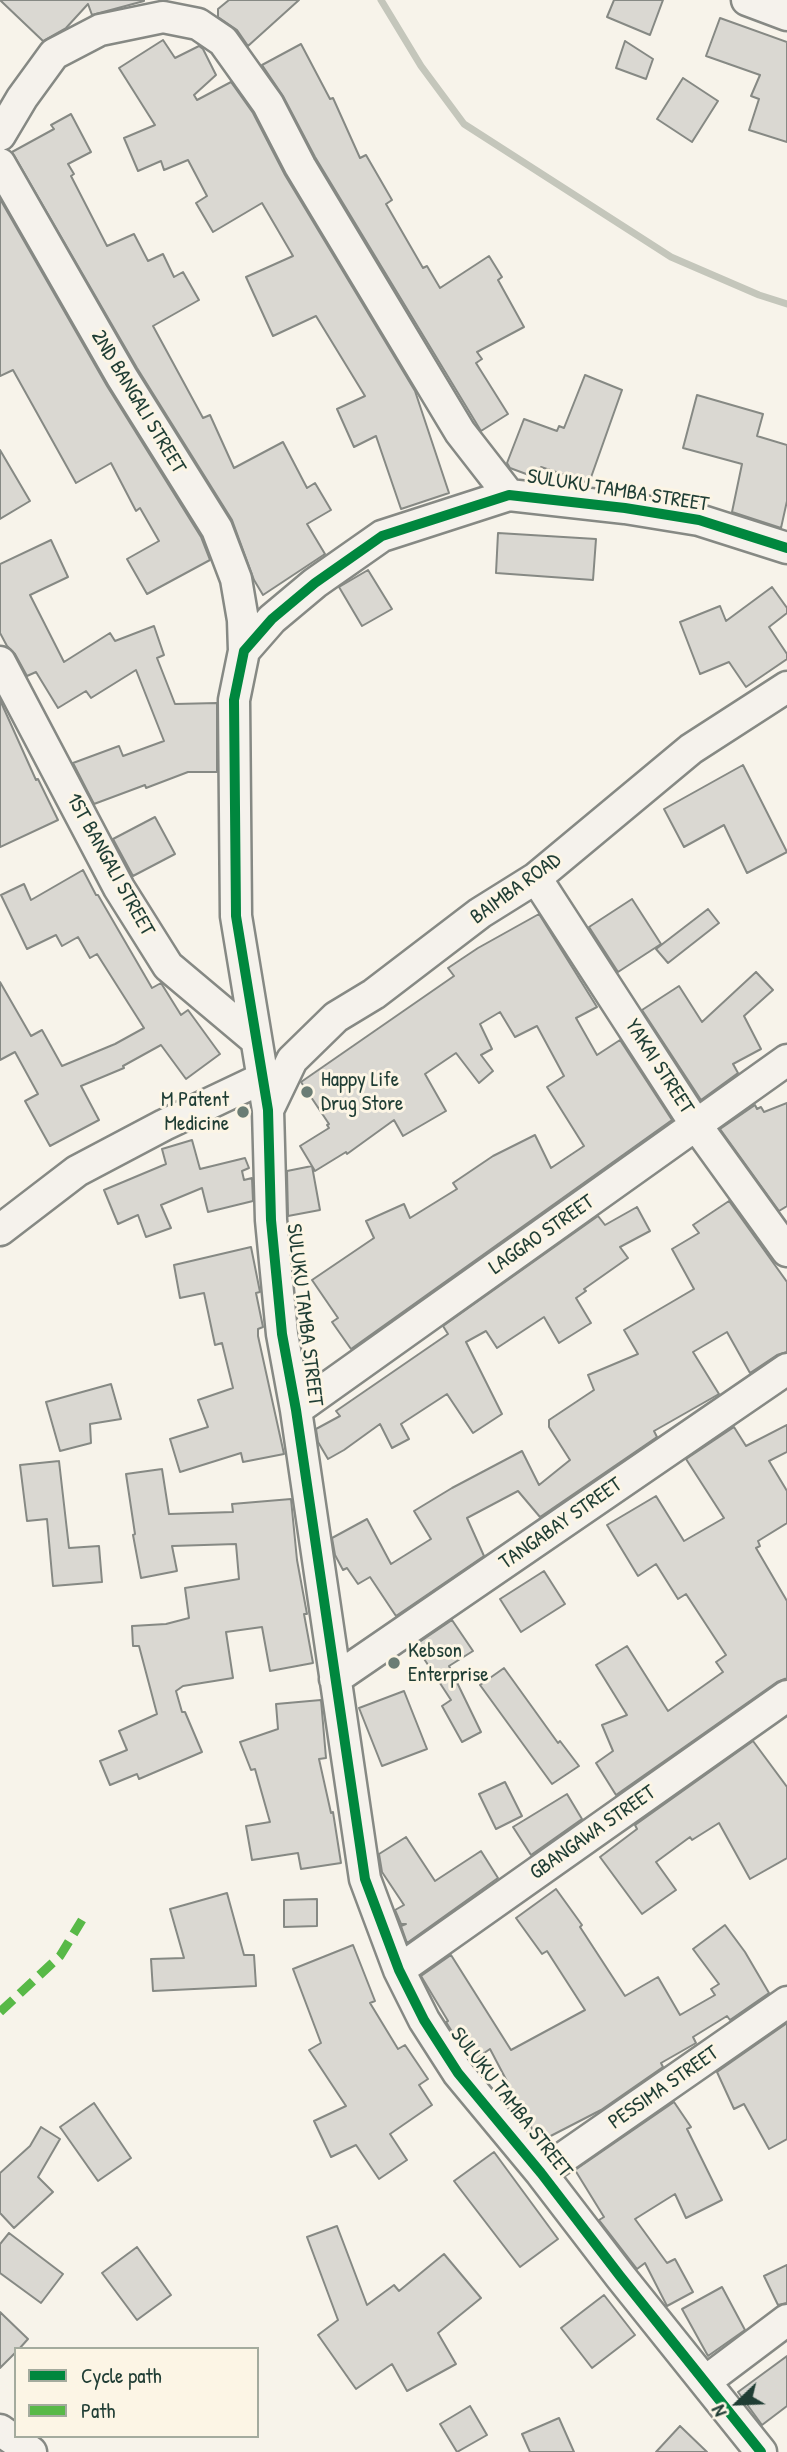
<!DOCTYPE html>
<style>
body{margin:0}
#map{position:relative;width:787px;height:2452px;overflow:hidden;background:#f7f3ea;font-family:"Patrick Hand",sans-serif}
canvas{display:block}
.legend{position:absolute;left:14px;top:2347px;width:245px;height:91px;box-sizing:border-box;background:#fcf5e5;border:2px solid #a4ab9e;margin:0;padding:9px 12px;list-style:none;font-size:21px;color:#1f3d34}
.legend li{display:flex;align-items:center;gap:14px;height:35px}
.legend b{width:35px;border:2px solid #a4ab9e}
.north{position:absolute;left:703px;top:2368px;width:70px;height:70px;-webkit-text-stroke:5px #fcf5e5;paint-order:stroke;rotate:247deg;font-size:19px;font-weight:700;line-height:28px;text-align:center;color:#1f3d34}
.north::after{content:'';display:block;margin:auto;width:24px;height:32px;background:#1f3d34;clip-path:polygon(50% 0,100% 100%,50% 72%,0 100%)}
</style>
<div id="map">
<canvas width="787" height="2452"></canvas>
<ul class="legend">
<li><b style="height:9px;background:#00873e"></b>Cycle path</li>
<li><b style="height:9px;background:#58b947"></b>Path</li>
</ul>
<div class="north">N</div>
</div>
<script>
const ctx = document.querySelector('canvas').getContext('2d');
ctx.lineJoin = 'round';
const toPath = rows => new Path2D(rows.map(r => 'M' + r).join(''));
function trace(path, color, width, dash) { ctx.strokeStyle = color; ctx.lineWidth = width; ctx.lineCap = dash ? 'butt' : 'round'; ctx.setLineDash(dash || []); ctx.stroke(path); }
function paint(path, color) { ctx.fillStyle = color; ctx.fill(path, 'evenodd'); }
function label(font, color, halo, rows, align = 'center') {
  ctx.font = font + ' "Patrick Hand",sans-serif'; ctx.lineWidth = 6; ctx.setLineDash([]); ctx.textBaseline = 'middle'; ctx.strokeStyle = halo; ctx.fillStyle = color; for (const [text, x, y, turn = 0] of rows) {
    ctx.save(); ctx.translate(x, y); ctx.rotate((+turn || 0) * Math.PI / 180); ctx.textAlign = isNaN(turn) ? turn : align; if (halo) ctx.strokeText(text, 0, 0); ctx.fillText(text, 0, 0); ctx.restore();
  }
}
const stream = toPath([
 [381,0,421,66,464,124,671,257,759,295,787,304]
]);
const building = toPath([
 [0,0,144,0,144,1,92,15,88,4,66,28,43,41,0,0],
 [229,0,299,0,248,46,237,30,218,17,218,9,229,0],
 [614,0,663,0,650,35,607,17,614,0],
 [720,18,787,42,787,142,749,130,759,99,751,96,760,75,706,56,720,18],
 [163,40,175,58,199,46,203,49,216,75,194,95,197,100,231,82,253,113,285,175,415,391,449,493,401,509,376,436,354,447,337,409,365,396,316,316,273,336,246,277,293,256,262,203,213,232,196,203,207,196,188,160,164,170,161,161,138,171,124,138,155,125,119,68,163,40],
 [625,41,653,59,646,79,616,68,625,41],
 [301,44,330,99,333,98,360,158,366,155,392,200,386,204,423,268,427,266,440,288,489,256,502,277,498,280,524,327,477,352,482,359,476,363,508,414,481,431,315,157,283,96,262,65,301,44],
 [683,78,718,101,692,142,657,119,683,78],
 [71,114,91,152,68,164,74,174,71,176,107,246,134,234,148,261,163,254,174,277,183,272,199,300,153,326,203,418,210,415,234,468,283,442,307,488,315,483,331,510,307,524,325,554,263,595,254,580,232,520,137,368,12,152,54,129,51,125,71,114],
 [0,199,107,386,201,537,210,560,147,594,127,559,159,541,140,508,136,511,111,463,76,483,13,370,0,376,0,199],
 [585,375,622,390,589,483,541,467,537,478,510,468,507,463,524,419,557,431,559,426,564,428,585,375],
 [697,395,763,414,757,436,787,445,787,501,781,528,732,512,742,464,683,448,697,395],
 [0,450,30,501,0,519,0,450],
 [498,533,596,539,593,580,496,573,498,533],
 [51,540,68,577,30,595,64,662,110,633,115,641,154,626,164,655,157,658,175,704,217,703,217,772,188,772,146,788,145,785,94,804,73,763,119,746,123,756,164,741,136,670,91,698,86,691,58,708,36,672,27,676,15,654,7,646,0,633,0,564,51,540],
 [368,570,392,609,362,626,339,587,368,570],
 [772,587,787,608,787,613,769,627,787,654,787,659,746,687,729,662,700,674,680,622,720,606,726,621,772,587],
 [0,700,36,780,38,779,58,820,0,847,0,700],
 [743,765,787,852,747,873,724,825,684,847,664,809,743,765],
 [155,817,175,854,133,876,113,839,155,817],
 [83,870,96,895,98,895,152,988,161,983,181,1015,188,1010,220,1054,186,1079,161,1045,123,1066,124,1068,81,1086,99,1120,50,1146,25,1101,38,1094,15,1052,0,1060,0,982,31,1036,42,1030,62,1066,115,1044,144,1028,97,954,90,958,78,937,62,946,56,935,27,949,1,895,24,884,31,900,83,870],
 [632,899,661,944,618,972,589,927,632,899],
 [708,909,719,923,668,963,656,949,708,909],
 [539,914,597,1007,576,1018,597,1055,620,1040,672,1120,351,1349,332,1322,338,1318,312,1280,374,1238,366,1221,404,1204,410,1218,457,1189,453,1183,493,1156,535,1135,551,1168,584,1146,547,1087,564,1076,537,1026,515,1037,500,1012,480,1024,492,1049,481,1055,493,1071,479,1083,456,1053,425,1074,446,1111,403,1136,394,1120,347,1154,346,1152,315,1171,300,1146,329,1128,327,1125,329,1124,301,1082,454,976,448,968,478,948,539,914],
 [756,972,773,990,744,1016,761,1049,733,1064,738,1073,701,1100,642,1010,679,986,702,1022,756,972],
 [787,1103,787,1206,779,1211,720,1129,755,1105,757,1109,761,1107,764,1112,787,1103],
 [192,1140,200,1169,245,1158,249,1168,242,1171,244,1180,252,1178,253,1201,208,1212,202,1188,161,1205,171,1228,146,1237,138,1215,118,1224,104,1190,166,1164,162,1149,192,1140],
 [312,1166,320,1210,288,1216,287,1171,312,1166],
 [729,1201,787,1282,787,1352,777,1355,750,1373,727,1332,693,1352,719,1394,654,1431,657,1437,540,1517,518,1491,467,1518,484,1556,396,1616,370,1577,358,1584,347,1568,343,1570,335,1555,332,1538,367,1519,391,1564,431,1539,414,1511,452,1488,522,1451,539,1485,570,1460,549,1427,549,1420,594,1390,588,1375,638,1354,624,1330,694,1289,672,1249,699,1233,693,1225,729,1201],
 [637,1207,650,1231,620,1247,628,1258,584,1289,586,1291,576,1298,591,1323,559,1343,544,1317,497,1348,486,1331,466,1342,502,1414,473,1433,447,1394,401,1424,409,1439,392,1448,380,1424,344,1450,328,1459,318,1442,316,1429,340,1416,336,1411,448,1334,443,1326,598,1216,605,1225,637,1207],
 [251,1247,260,1292,256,1293,263,1327,258,1329,258,1336,284,1454,243,1462,241,1453,180,1472,170,1439,208,1427,198,1400,233,1388,222,1343,215,1345,204,1293,180,1298,174,1265,251,1247],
 [111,1384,121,1419,90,1424,91,1443,60,1451,46,1402,111,1384],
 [787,1425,787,1452,769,1461,787,1491,787,1523,758,1541,760,1546,756,1548,787,1601,787,1678,777,1682,616,1795,596,1763,613,1751,602,1725,627,1715,596,1665,627,1646,668,1711,723,1672,716,1662,726,1655,686,1594,678,1599,656,1564,638,1576,607,1525,656,1496,684,1541,724,1518,686,1459,734,1427,746,1446,787,1425],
 [59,1461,69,1548,99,1546,102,1582,53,1586,47,1519,27,1521,20,1465,59,1461],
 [162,1469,169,1514,233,1512,232,1504,291,1499,297,1560,307,1614,304,1614,313,1663,270,1671,262,1627,226,1632,233,1678,183,1686,176,1691,182,1712,185,1712,202,1752,139,1779,137,1774,110,1785,100,1761,127,1750,119,1731,157,1714,139,1646,133,1646,132,1626,166,1624,189,1618,185,1588,239,1579,236,1544,172,1546,177,1571,141,1578,133,1535,135,1534,126,1474,162,1469],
 [544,1571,565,1604,521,1632,500,1599,544,1571],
 [452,1620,473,1651,449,1666,481,1732,462,1742,442,1706,451,1700,415,1645,452,1620],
 [504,1668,558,1743,560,1741,579,1766,552,1784,480,1685,504,1668],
 [404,1691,427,1749,382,1766,359,1708,404,1691],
 [321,1700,326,1758,319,1759,331,1813,333,1812,341,1863,301,1869,298,1853,252,1860,246,1826,270,1822,255,1769,251,1770,240,1742,278,1729,276,1704,321,1700],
 [753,1741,787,1787,787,1858,750,1879,719,1823,692,1840,690,1837,656,1862,676,1890,642,1914,600,1857,637,1829,635,1825,753,1741],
 [505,1782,522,1816,496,1829,479,1794,505,1782],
 [567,1794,582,1819,531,1855,513,1827,567,1794],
 [406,1837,435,1881,481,1851,498,1878,407,1943,401,1926,406,1924,401,1924,395,1910,404,1905,382,1872,379,1854,406,1837],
 [556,1889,582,1925,580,1927,625,1996,658,1977,680,2015,715,1995,711,1989,719,1984,693,1949,725,1925,745,1952,769,1993,730,2020,727,2016,693,2037,696,2043,661,2063,663,2067,601,2110,539,2142,490,2049,471,2062,446,2022,448,2021,421,1976,451,1955,511,2050,585,2010,547,1951,542,1954,516,1918,556,1889],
 [227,1893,244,1955,254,1955,256,1986,153,1991,151,1959,184,1958,170,1909,227,1893],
 [317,1899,317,1926,284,1927,284,1900,317,1899],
 [353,1945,375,2001,370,2003,398,2049,405,2045,428,2079,419,2085,432,2105,390,2134,407,2160,379,2179,356,2145,331,2157,314,2121,346,2106,309,2050,321,2043,293,1969,353,1945],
 [787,2023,787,2139,769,2149,744,2104,734,2109,717,2072,787,2023],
 [674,2102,691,2127,687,2129,722,2200,686,2218,675,2194,635,2219,667,2263,675,2259,693,2292,667,2306,645,2263,637,2269,599,2220,604,2217,575,2170,674,2102],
 [94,2103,131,2158,98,2181,60,2127,94,2103],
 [41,2127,60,2139,38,2177,53,2192,14,2228,0,2213,0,2173,30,2146,41,2127],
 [494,2152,558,2239,520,2267,454,2181,494,2152],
 [337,2226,367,2305,394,2285,399,2291,444,2254,481,2298,438,2333,456,2364,407,2391,392,2364,356,2389,318,2335,338,2320,307,2237,337,2226],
 [9,2233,63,2274,41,2303,0,2273,0,2244,9,2233],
 [137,2247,171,2295,137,2320,102,2273,137,2247],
 [787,2265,787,2303,778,2305,764,2276,787,2265],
 [722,2287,745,2330,708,2356,682,2309,722,2287],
 [604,2295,635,2335,592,2368,561,2328,604,2295],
 [0,2312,28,2339,19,2349,16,2349,16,2352,0,2368,0,2312],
 [787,2356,787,2406,762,2425,738,2392,787,2356],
 [470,2406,487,2435,457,2452,440,2424,470,2406],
 [559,2418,574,2452,530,2452,522,2434,559,2418],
 [680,2426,707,2452,656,2452,680,2426]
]);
const minor = toPath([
 [747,0,787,15],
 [0,135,22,98,54,54,100,30,163,17,198,24,223,41,268,104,300,166,460,432,509,495],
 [0,164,122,377,217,529,236,579,243,620,244,651],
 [0,662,119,888,168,966,256,1040],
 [536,878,696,1125,787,1251],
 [268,1110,292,1060,336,1017,374,994,480,913,536,878,691,749,787,687],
 [0,1230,77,1171,164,1125,263,1078],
 [296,1410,787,1060],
 [335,1679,787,1369],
 [399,1970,787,1696],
 [541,2173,787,2002],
 [706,2381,787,2320],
 [0,2430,31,2452],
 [761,2452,620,2276,541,2173,458,2073,424,2020,399,1970,365,1879,296,1410,282,1334,271,1220,268,1110,236,916,234,700,244,651,272,619,315,583,382,536,509,495,625,508,699,520,787,548]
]);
const quiet = toPath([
 [0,2012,60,1956,82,1920]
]);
const cycleway = toPath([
 [761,2452,620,2276,541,2173,458,2073,424,2020,399,1970,365,1879,296,1410,282,1334,271,1220,268,1110,236,916,234,700,244,651,272,619,315,583,382,536,509,495,625,508,699,520,787,548]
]);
const markers = [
 [307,1092,7,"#6b7d74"],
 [243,1112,7,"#6b7d74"],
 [394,1663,7,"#6b7d74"]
];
const streetNames = [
 ["2ND BANGALI STREET",138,402,59],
 ["SULUKU TAMBA STREET",618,491,9],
 ["1ST BANGALI STREET",110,865,61],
 ["BAIMBA ROAD",516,889,-36],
 ["YAKAI STREET",659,1067,57],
 ["LAGGAO STREET",542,1235,-35],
 ["SULUKU TAMBA STREET",304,1315,83],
 ["TANGABAY STREET",561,1524,-35],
 ["GBANGAWA STREET",593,1833,-35],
 ["PESSIMA STREET",664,2088,-35],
 ["SULUKU TAMBA STREET",511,2103,52]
];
const poiNames = [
 ["Happy Life",321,1080],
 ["Drug Store",321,1104],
 ["M Patent",229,1100,"right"],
 ["Medicine",229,1124,"right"],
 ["Kebson",408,1651],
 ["Enterprise",408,1675]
];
trace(stream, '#c4c6bb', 7);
paint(building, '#dad8d2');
trace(building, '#868984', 2);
trace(minor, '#868984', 35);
trace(minor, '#f5f2ec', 30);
trace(quiet, '#58b947', 9, [18, 9]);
trace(cycleway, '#00873e', 10);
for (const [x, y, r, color] of markers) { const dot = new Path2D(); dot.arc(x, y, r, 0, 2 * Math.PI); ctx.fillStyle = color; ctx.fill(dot); trace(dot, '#fcf5e5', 2.5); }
label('21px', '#1f3d34', '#fcf5e5', streetNames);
label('21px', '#1f3d34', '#fcf5e5', poiNames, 'left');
</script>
